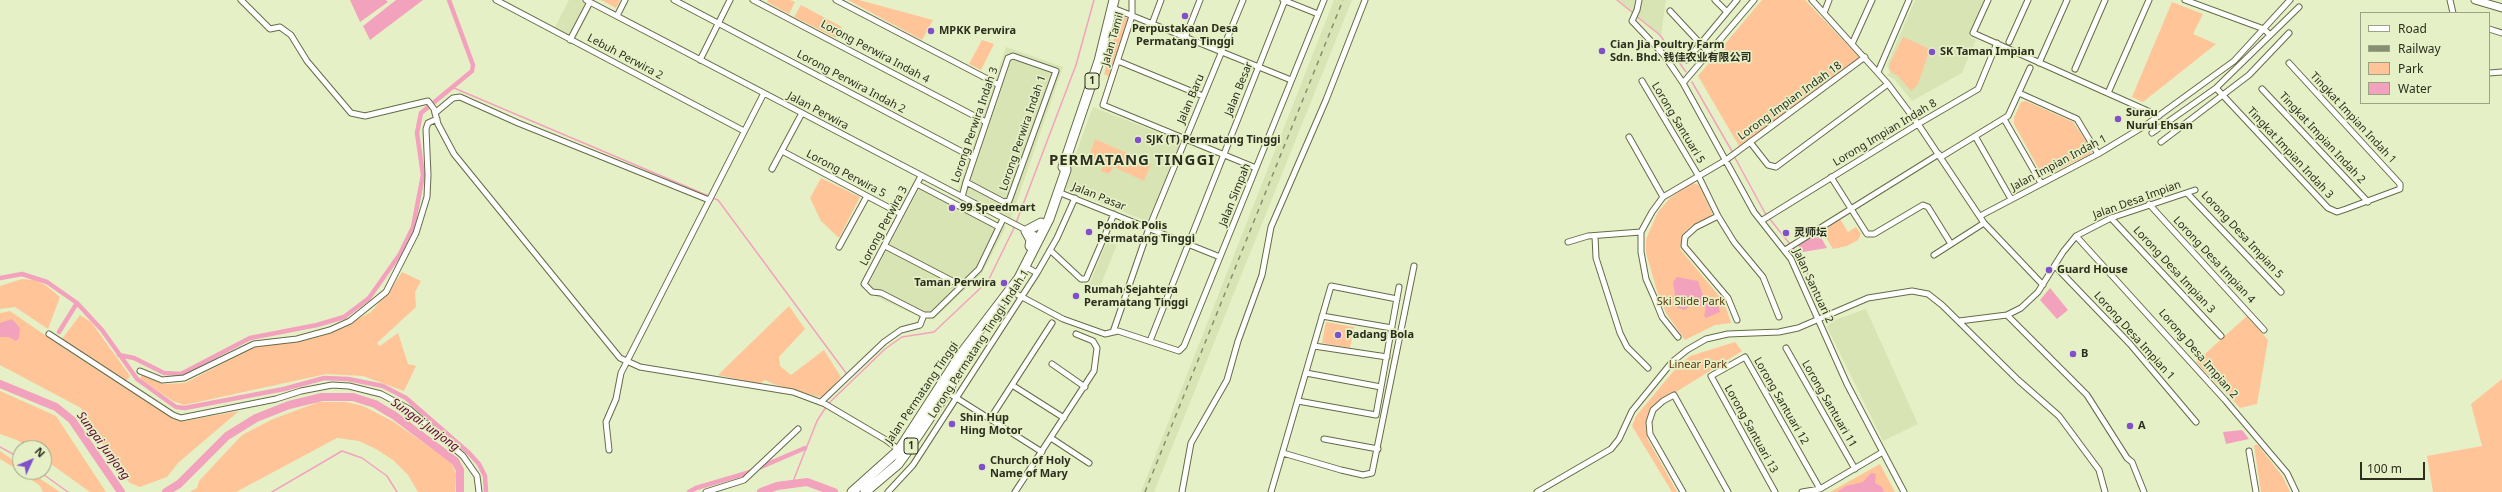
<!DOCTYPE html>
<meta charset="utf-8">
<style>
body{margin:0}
#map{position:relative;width:2502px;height:492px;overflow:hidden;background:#e6f0c6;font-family:"Noto Sans",sans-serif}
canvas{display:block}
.legend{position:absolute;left:2360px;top:12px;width:130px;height:92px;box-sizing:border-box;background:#e6f0c6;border:1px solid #9ca384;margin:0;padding:5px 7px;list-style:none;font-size:12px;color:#2c2f20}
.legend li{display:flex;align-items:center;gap:8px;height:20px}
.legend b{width:20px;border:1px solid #9ca384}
.north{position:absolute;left:12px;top:440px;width:40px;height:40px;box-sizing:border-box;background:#e6f0c6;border:1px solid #9ca384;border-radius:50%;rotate:46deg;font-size:11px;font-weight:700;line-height:16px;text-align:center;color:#2c2f20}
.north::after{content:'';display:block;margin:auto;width:14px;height:18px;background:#7f50c9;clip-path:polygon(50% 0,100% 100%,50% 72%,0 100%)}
.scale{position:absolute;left:2360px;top:462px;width:65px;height:18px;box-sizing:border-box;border:2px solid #2c2f20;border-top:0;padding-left:5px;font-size:12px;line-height:14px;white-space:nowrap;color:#2c2f20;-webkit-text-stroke:3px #e6f0c6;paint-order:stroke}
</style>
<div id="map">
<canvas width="2502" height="492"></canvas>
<ul class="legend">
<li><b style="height:5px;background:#fff"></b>Road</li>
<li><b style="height:5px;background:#888e72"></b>Railway</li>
<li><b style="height:11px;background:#ffc498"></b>Park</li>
<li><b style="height:11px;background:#f3a2bd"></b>Water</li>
</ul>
<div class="north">N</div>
<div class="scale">100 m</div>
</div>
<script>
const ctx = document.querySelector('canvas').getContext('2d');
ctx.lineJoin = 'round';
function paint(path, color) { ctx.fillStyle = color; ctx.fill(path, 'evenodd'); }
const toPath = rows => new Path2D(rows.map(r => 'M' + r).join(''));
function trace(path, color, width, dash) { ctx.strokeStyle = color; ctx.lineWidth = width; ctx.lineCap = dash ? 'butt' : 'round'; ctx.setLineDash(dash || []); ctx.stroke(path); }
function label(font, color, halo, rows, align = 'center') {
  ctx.font = font + ' "Noto Sans","Noto Sans SC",sans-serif'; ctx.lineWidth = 3.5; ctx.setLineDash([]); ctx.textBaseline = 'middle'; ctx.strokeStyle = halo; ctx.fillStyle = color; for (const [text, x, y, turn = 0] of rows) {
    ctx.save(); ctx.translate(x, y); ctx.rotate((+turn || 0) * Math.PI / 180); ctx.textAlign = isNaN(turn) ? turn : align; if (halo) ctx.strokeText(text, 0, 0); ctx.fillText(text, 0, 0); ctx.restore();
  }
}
const built = toPath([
 [569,0,580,0,592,7,575,40,554,29],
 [1334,0,1352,0,1154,492,1141,492],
 [1619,0,1666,0,1661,36,1624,5],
 [1915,0,1985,0,1969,36,1976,40,1962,73,1912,101,1894,79,1887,75,1890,73,1887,65],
 [1006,47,1063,67,1011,218,958,190],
 [1093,107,1182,142,1149,222,1063,188],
 [922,183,1006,227,982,273,934,319,920,317,879,298,866,289],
 [1107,241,1117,245,1099,289,1089,285],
 [1866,309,1918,424,1883,441,1827,327,1831,321]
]);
const green = toPath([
 [601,0,620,0,616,8],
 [768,0,790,0,795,2,789,14,767,2],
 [848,0,859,0,933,20,922,40],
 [1762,0,1805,0,1860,58,1739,146,1698,76],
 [2172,2,2203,14,2193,34,2216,44,2143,102,2132,97],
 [801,5,842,27,836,38,794,17],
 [1120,16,1129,19,1111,78,1104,74],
 [1903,37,1930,49,1918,84,1911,91,1898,76,1891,72,1889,65],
 [982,40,994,44,981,70,969,64],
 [2026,101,2073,122,2092,150,2090,154,2047,175,2041,173,2014,124,2014,118,2021,102],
 [1095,139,1151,164,1144,181,1114,167,1109,174,1101,171,1105,163,1090,157,1090,154],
 [821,178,860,197,839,238,821,221,810,198],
 [1692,183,1699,185,1712,213,1711,216,1691,226,1683,234,1680,249,1724,302,1731,323,1715,325,1685,340,1666,313,1657,291,1646,253,1646,239,1658,212,1670,198],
 [1840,219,1848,232,1856,227,1861,234,1858,240,1847,246,1833,249,1822,231],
 [402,272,421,281,415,292,416,307,377,343,380,346,398,333,408,364,416,366,404,391,363,376,326,374,184,405,173,401,140,379,142,375,163,384,185,383,256,346,299,342,332,333,371,312,391,289],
 [22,279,34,280,45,285,60,297,48,329,15,307,0,309,0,286],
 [789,306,805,329,779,357,780,366,791,375,824,350,841,377,823,398,773,384,765,380,759,384,718,375],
 [10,311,65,349,176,419,184,421,239,411,178,463,167,477,140,487,130,483,118,470,81,408,0,365,0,313],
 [80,315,91,322,130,376,126,381,62,339],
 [2247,316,2268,340,2257,404,2240,408,2196,362],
 [1326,322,1354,327,1350,348,1322,343],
 [1735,342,1742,351,1655,405,1646,423,1647,438,1677,492,1672,492,1632,426,1636,416,1677,367,1690,356],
 [2502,379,2502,492,2433,492,2427,456,2482,446,2471,404],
 [0,391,56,416,106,492,90,492,83,487,44,459,44,448,29,448,17,440,0,434],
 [319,402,346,402,363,406,394,422,451,462,456,474,455,492,418,492,408,475,393,460,376,449,359,441,337,438,236,492,190,492,197,488,199,481,242,435,273,419],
 [2254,445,2258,445,2283,477,2290,492,2261,492],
 [0,451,20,465,20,471,0,459],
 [1880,464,1895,492,1830,492],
 [21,472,30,472,60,492,43,492,40,486]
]);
const water = toPath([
 [350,0,386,0,388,2,360,22],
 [396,0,423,0,370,40,363,26],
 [1818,232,1827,248,1803,252,1798,245],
 [1677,277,1698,281,1704,298,1718,304,1720,312,1706,318,1704,316,1706,308,1702,306,1692,304,1685,310,1677,308,1673,282],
 [2050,288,2068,310,2057,319,2040,300],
 [12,319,20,328,19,338,16,341,9,337,0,337,0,323],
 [2242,430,2249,439,2226,444,2223,432],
 [1871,473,1876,474,1875,483,1882,487,1884,492,1837,492,1846,486,1863,482]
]);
const stream = toPath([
 [1617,0,1633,13],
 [1636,16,1660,35,1686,72],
 [1692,82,1733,153],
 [454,88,718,200,846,373],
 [1734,156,1765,213,1802,259,1821,308],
 [1016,223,1076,65,1094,0],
 [828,404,885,349,902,337,934,332,988,281,1015,226],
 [0,447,20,458],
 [40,472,68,492],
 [792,484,817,421,826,407],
 [272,492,342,451,362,458,387,476,397,492]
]);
const canal = toPath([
 [0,278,22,274,47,282,77,303,102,330,137,379,176,407,185,408,284,389,324,378,348,379,383,386,406,398,469,453,479,464,485,476,486,492],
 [59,332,77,303],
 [119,355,134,358,164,373,181,374,250,338,317,325,344,317,369,298,400,254,413,227,423,175,417,133,421,113,472,71,473,65,449,0],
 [689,492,696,488,747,473,805,448]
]);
const river = toPath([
 [0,384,56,407,72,420,121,492],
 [166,492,179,484,227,436,256,418,289,405,322,397,353,397,375,404,395,416,455,461,460,470,460,492],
 [761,492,777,486,807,482,834,492]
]);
const street = toPath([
 [241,0,270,29,280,27,291,35,307,61,351,113,365,116,428,101,434,109,438,124,454,154,620,358,640,367,793,392,825,404,886,440,899,450],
 [496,0,744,131],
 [586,0,1041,238],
 [674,0,974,158],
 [753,0,986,122],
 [836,0,999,85],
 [1132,0,1132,16,1103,105,1256,168],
 [1283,0,1318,14],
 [1639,0,1637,10,1632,21,1664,55,1683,83,1754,212,1791,259,1847,384,1904,492],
 [1715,0,1727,12],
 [1812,0,1888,84,1918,124,1984,223,2043,285],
 [1988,0,1973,33,2159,116],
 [2185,0,2264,29,2270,35],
 [2450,0,2453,13],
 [1113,8,1291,80],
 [1670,11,1709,53],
 [1824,13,1829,0],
 [617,16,625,0],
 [1152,24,1161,0],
 [2489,29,2502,33],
 [1185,38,1200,0],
 [570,40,590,2],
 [2009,42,2028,0],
 [1852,44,1872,0],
 [700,60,730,0],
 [1687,60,1737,0],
 [1118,61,1203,96],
 [2039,63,2067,0],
 [2075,69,2105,0],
 [1878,72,1909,0],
 [2489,73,2502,72],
 [1642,81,1698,175,1718,216,1734,242,1763,277,1779,317],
 [1683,83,1754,0],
 [2216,88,2328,208,2337,212,2346,209,2400,189,2400,184,2289,63],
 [2262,89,2368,202],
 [2019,93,2077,119,2098,154],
 [2108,93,2149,0],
 [435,113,453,98,460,97,518,123,709,200],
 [2004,119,2041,183],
 [2152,133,2216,88,2299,7],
 [1975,136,2011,199],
 [1629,137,1663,197],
 [1750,142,1768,165,1776,167,1888,84],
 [2161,142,2249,75,2289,33],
 [782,151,901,214],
 [1941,157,2008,116,2030,68],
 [772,169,802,113],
 [921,176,864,284,872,292,881,293,924,315,932,315,979,269,1003,219],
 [1831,177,1867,234,1874,234,1923,205,1928,207,1951,244],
 [917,184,999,227],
 [1058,192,1220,257],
 [2187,193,2281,292],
 [962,197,966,182,1008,58,1013,56,1056,71,1009,201,1004,202,966,182],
 [2149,204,2264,330],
 [1718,216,1696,227,1685,237,1684,246,1728,298,1737,320],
 [1980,216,2098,154,2146,125,2234,61,2290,0],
 [2111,218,2221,336],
 [1761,221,1918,124,1978,89,1997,43],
 [1595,236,1596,258,1620,333,1627,347,1648,368],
 [2076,236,2225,400,2287,473,2296,492],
 [1568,242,1588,236,1641,232],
 [885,246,962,286],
 [839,247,867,196],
 [1050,250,1081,279,1086,279,1114,214],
 [1785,250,1939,154],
 [1934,255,1984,223],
 [2055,266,2130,344,2196,422],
 [1026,267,1037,273],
 [1009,290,1063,319,1105,334,1118,331,1179,351,1184,346,1324,0],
 [2007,315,2087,395,2127,458,2132,462,2144,492],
 [1322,316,1392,328],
 [1959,321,2007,315,2021,308,2038,292,2063,252,2076,236,2111,218,2195,190],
 [1113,332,1149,228,1243,0],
 [49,334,173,415,181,418,276,399,301,391,332,385,349,386,381,394,409,409,463,456,477,476,479,492],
 [1678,337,1662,317,1654,297,1646,279,1641,252,1641,232,1652,212,1663,197,1726,160,1865,57],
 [1150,341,1285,0],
 [1314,346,1387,357],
 [1786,348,1855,469],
 [1052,364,1085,387],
 [140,371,162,380,184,378,254,344,297,339,330,330,350,321,386,292,416,233,427,197,428,175,426,129,428,123,437,119],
 [1306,373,1381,387],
 [1012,385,1064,418],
 [947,392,1042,452],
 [1298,401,1376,415,1399,287],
 [821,402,884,342,901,330,920,325,924,315],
 [990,419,1052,323],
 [1051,438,1089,463],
 [1324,439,1378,449],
 [609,450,606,422,616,399,621,373,764,93],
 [2249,451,2256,492],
 [1283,453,1341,470,1363,475,1372,473,1414,266],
 [706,492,744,480,798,429],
 [888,492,913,465,1037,273,1057,238,1075,198],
 [1015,492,1094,371,1097,348,1093,341,1076,334],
 [1182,492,1191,443,1227,380,1238,341,1262,275,1271,227,1326,100,1365,0],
 [1271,492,1331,286,1397,299],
 [1537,492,1611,449,1619,439,1632,411,1672,362,1687,350,1706,339,1728,334,1779,332,1798,328,1868,298,1912,291,1928,294,1942,305,2018,380,2059,416,2099,470,2105,492],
 [1683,492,1650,434,1649,422,1653,410,1663,401,1674,395,1728,492],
 [1775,492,1711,376,1745,357,1820,489],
 [1802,492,1820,489,1881,453]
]);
const secondary = toPath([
 [2475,0,2502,8]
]);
const highway = toPath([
 [1063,167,1099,61,1114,0],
 [1030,246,1031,240,1026,231,1041,223],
 [852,492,899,450,961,354,1019,278,1049,219,1066,170,1065,162],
 [865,492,898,464,906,453,947,392,971,348]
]);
const rail = toPath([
 [1145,492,1343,0]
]);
const markers = [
 [1185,16,4,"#7f50c9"],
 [931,31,4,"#7f50c9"],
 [1602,51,4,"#7f50c9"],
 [1932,52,4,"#7f50c9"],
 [2118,119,4,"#7f50c9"],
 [1138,140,4,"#7f50c9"],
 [952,208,4,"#7f50c9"],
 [1089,232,4,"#7f50c9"],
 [1786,233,4,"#7f50c9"],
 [2049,270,4,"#7f50c9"],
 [1004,283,4,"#7f50c9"],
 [1076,296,4,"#7f50c9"],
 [1338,335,4,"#7f50c9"],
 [2073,354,4,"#7f50c9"],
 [952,424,4,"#7f50c9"],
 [2130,426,4,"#7f50c9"],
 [982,467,4,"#7f50c9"]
];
const shields = [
 [1092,81,14],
 [911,446,14]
];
const shieldNames = [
 ["1",1092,81],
 ["1",911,446]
];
const poiNames = [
 ["Perpustakaan Desa",1185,29,"center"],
 ["Permatang Tinggi",1185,42,"center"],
 ["MPKK Perwira",939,31],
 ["Cian Jia Poultry Farm",1610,45],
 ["Sdn. Bhd. 钱佳农业有限公司",1610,58],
 ["SK Taman Impian",1940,52],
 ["Surau",2126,113],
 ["Nurul Ehsan",2126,126],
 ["SJK (T) Permatang Tinggi",1146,140],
 ["99 Speedmart",960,208],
 ["Pondok Polis",1097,226],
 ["Permatang Tinggi",1097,239],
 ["灵师坛",1794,233],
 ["Guard House",2057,270],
 ["Taman Perwira",996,283,"right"],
 ["Rumah Sejahtera",1084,290],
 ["Peramatang Tinggi",1084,303],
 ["Padang Bola",1346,335],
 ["B",2081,354],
 ["Shin Hup",960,418],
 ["Hing Motor",960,431],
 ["A",2138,426],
 ["Church of Holy",990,461],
 ["Name of Mary",990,474]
];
const streetNames = [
 ["Jalan Tamil",1113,39,-74],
 ["Lorong Perwira Indah 4",875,52,28],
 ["Lebuh Perwira 2",625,57,28],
 ["Lorong Perwira Indah 2",851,82,28],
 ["Jalan Besar",1239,89,-68],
 ["Jalan Baru",1191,99,-67],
 ["Lorong Impian Indah 18",1790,101,-36],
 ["Jalan Perwira",818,111,28],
 ["Tingkat Impian Indah 1",2353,118,47],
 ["Lorong Santuari 5",1678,123,59],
 ["Lorong Perwira Indah 3",975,125,-71],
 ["Lorong Perwira Indah 1",1023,133,-71],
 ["Lorong Impian Indah 8",1885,133,-31],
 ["Tingkat Impian Indah 2",2322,138,47],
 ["Tingkat Impian Indah 3",2290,153,47],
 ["Jalan Impian Indah 1",2059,163,-28],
 ["Lorong Perwira 5",846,174,28],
 ["Jalan Simpah",1235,195,-68],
 ["Jalan Pasar",1099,197,22],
 ["Jalan Desa Impian",2137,200,-20],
 ["Lorong Perwira 3",884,226,-62],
 ["Lorong Desa Impian 5",2242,235,47],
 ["Lorong Desa Impian 4",2214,260,47],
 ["Lorong Desa Impian 3",2174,270,47],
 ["Jalan Santuari 2",1813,286,65],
 ["Lorong Desa Impian 1",2134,336,48],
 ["Lorong Permatang Tinggi Indah 1",979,344,-57],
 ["Lorong Desa Impian 2",2198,354,49],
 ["Jalan Permatang Tinggi",922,393,-56],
 ["Lorong Santuari 12",1781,401,60],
 ["Lorong Santuari 11",1829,404,60],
 ["Lorong Santuari 13",1751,429,61]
];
const parkNames = [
 ["Ski Slide Park",1691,302],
 ["Linear Park",1698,365]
];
const waterNames = [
 ["Sungai Junjong",425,425,36],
 ["Sungai Junjong",103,446,54]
];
const districtNames = [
 ["PERMATANG TINGGI",1132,161]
];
paint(built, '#d9e4b4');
paint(green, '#ffc498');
paint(water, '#f3a2bd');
trace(stream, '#f3a2bd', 1.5);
trace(canal, '#f3a2bd', 4.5);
trace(river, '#f3a2bd', 8);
trace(street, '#646c48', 7);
trace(secondary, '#646c48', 9);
trace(highway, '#646c48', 11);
trace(street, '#fff', 5);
trace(secondary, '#fff', 7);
trace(highway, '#fff', 9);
trace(rail, '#888e72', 1.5, [5, 5]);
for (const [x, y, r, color] of markers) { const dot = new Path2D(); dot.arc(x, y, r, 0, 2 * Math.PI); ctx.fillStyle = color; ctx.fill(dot); trace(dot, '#e6f0c6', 1.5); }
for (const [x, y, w] of shields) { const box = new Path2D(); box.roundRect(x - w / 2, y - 8, w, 16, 3); ctx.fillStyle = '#e6f0c6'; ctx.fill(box); trace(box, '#2c2f20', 1); }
label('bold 10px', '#2c2f20', null, shieldNames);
label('bold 11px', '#2c2f20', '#e6f0c6', poiNames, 'left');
label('11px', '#2c2f20', '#e6f0c6', streetNames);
label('11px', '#5f350f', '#e6f0c6', parkNames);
label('italic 12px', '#630334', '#e6f0c6', waterNames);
ctx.letterSpacing = '1px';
label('bold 15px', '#2c2f20', '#e6f0c6', districtNames);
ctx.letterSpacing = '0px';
</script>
